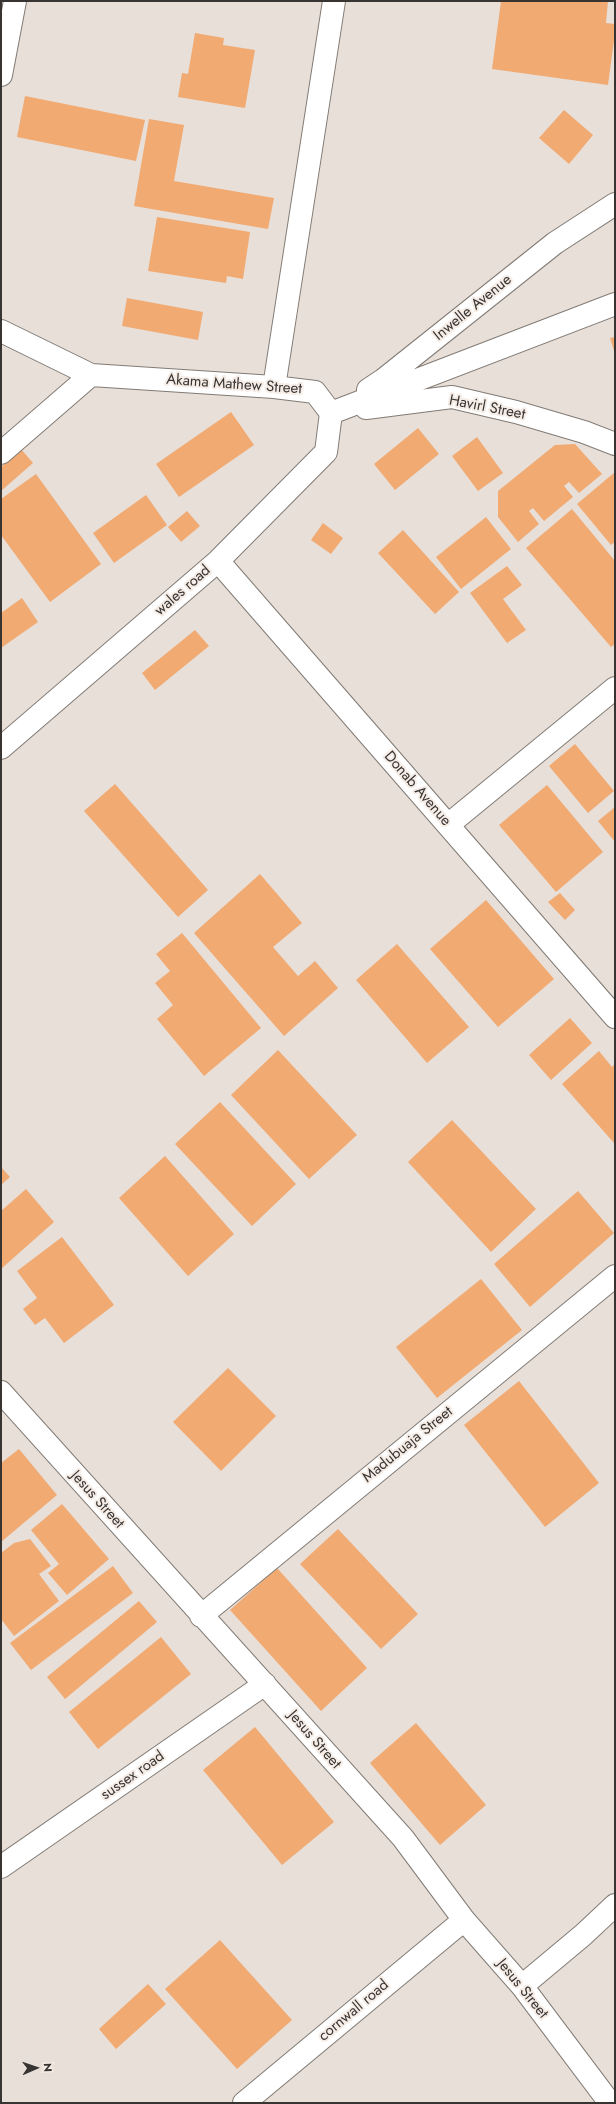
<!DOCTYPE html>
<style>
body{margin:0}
#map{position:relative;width:616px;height:2104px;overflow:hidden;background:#e8dfd9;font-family:Jost,sans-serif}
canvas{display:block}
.frame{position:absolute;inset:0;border:2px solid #373431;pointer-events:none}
.north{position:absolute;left:16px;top:2048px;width:40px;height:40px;-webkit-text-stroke:3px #f5ece6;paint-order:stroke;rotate:88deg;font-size:11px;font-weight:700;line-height:16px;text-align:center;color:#373431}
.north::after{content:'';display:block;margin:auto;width:14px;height:18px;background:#373431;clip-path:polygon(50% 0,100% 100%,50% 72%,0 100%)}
</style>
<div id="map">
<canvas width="616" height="2104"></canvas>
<div class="frame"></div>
<div class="north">N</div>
</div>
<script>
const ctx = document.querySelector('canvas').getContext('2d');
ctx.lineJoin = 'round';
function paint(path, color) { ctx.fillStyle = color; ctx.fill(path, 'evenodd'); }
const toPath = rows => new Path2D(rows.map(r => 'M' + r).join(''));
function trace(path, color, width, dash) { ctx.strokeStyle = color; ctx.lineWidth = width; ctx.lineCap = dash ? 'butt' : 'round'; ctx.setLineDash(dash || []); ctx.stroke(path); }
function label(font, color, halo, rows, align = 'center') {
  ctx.font = font + ' Jost,sans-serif'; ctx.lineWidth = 4; ctx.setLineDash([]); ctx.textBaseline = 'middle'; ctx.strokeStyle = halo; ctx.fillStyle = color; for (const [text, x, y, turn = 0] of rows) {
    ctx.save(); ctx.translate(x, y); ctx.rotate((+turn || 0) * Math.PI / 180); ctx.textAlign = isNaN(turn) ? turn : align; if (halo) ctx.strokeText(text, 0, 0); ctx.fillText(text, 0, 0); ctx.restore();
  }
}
const building = toPath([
 [501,1,608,1,606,23,615,24,615,33,608,85,492,69],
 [195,33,224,38,223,45,255,50,245,108,178,97,182,73,188,74],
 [25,96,145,120,136,161,17,137],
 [564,110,593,135,569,164,539,138],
 [149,119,184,125,174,181,274,198,268,229,134,206],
 [157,217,250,232,243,279,227,276,226,283,148,271],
 [127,298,203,312,198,340,122,326],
 [615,337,615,354,610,338],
 [231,412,254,445,179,497,156,464],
 [418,428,439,454,395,490,374,464],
 [477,437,503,473,478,491,452,456],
 [575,444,602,474,579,493,569,482,564,486,573,497,544,521,533,508,529,511,539,524,518,542,498,517,498,491,555,445],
 [21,449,33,463,1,491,1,467],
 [615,472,615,542,611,545,577,504],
 [36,474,101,564,50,602,1,535,1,499],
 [146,495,167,525,114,563,93,533],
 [572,509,615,561,615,644,611,647,526,548],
 [187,511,200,526,181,542,168,527],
 [486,517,511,549,461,589,436,557],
 [323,523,343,538,331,554,311,540],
 [403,530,459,592,435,614,378,553],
 [507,566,522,585,503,599,526,630,507,643,470,593],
 [22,598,38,622,1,648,1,613],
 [195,630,209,646,155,690,142,673],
 [575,744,614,791,588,813,549,766],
 [115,784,208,890,178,917,84,811],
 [547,785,603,852,556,892,499,825],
 [615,807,615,842,598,821],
 [260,874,302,923,273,947,298,976,315,961,338,988,284,1036,194,933],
 [560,893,575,910,565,920,548,902],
 [486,900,554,979,498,1027,430,949],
 [182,933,261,1028,204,1076,157,1019,173,1005,155,983,170,971,156,954],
 [397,944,469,1027,427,1063,356,980],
 [570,1018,592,1043,551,1080,529,1055],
 [278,1050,357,1135,309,1179,231,1095],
 [599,1051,612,1067,615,1064,614,1143,562,1084],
 [220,1102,296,1184,252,1226,175,1144],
 [452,1120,536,1209,491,1252,408,1162],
 [165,1156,234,1234,188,1276,119,1198],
 [1,1167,10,1177,1,1185],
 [26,1189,54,1222,1,1269,1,1211],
 [578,1191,614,1233,530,1307,494,1264],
 [62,1237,114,1305,64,1343,45,1318,35,1325,23,1309,37,1298,17,1271],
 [481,1279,522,1330,437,1398,396,1347],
 [228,1368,276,1416,221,1471,173,1422],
 [519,1381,599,1483,545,1527,464,1425],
 [19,1449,57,1495,1,1542,1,1463],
 [62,1504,109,1559,67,1595,48,1573,59,1564,31,1530],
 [338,1529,418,1614,381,1649,300,1564],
 [30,1539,51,1566,39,1574,59,1601,14,1636,1,1619,1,1553,14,1543],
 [113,1566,133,1593,31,1670,10,1643],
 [277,1568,367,1668,321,1711,230,1610],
 [139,1601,157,1622,65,1699,47,1677],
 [161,1637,191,1674,98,1749,69,1712],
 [416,1723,486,1805,440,1845,370,1763],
 [255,1727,334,1822,282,1865,203,1770],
 [220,1940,292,2020,237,2069,165,1989],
 [148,1984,166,2004,116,2049,99,2029]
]);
const street = toPath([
 [1,75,15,1],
 [1,331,91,375,274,387,315,392,331,413,615,304],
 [274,387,334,1],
 [368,390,383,380,555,243,615,204],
 [366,408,452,397,516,412,584,432,615,444],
 [1,453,91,375],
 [218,561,615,1017],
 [1,748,218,561,326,452,331,413],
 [448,825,615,688],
 [1,1392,403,1838,464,1920,522,1986,610,2103],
 [201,1616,615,1276],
 [1,1867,265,1684],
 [522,1986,583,1935,615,1905],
 [244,2103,464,1920]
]);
const streetNames = [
 ["Inwelle Avenue",473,308,-39],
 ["Akama Mathew Street",234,385,4],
 ["Havirl Street",487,408,11],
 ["wales road",183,591,-41],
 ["Donab Avenue",417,789,49],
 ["Madubuaja Street",408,1445,-39],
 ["Jesus Street",97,1500,48],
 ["Jesus Street",314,1740,49],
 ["sussex road",133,1776,-35],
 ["Jesus Street",522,1989,51],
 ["cornwall road",354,2011,-40]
];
paint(building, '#f0aa72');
trace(street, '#827b75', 24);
trace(street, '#fff', 22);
label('15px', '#373431', '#f5ece6', streetNames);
</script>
